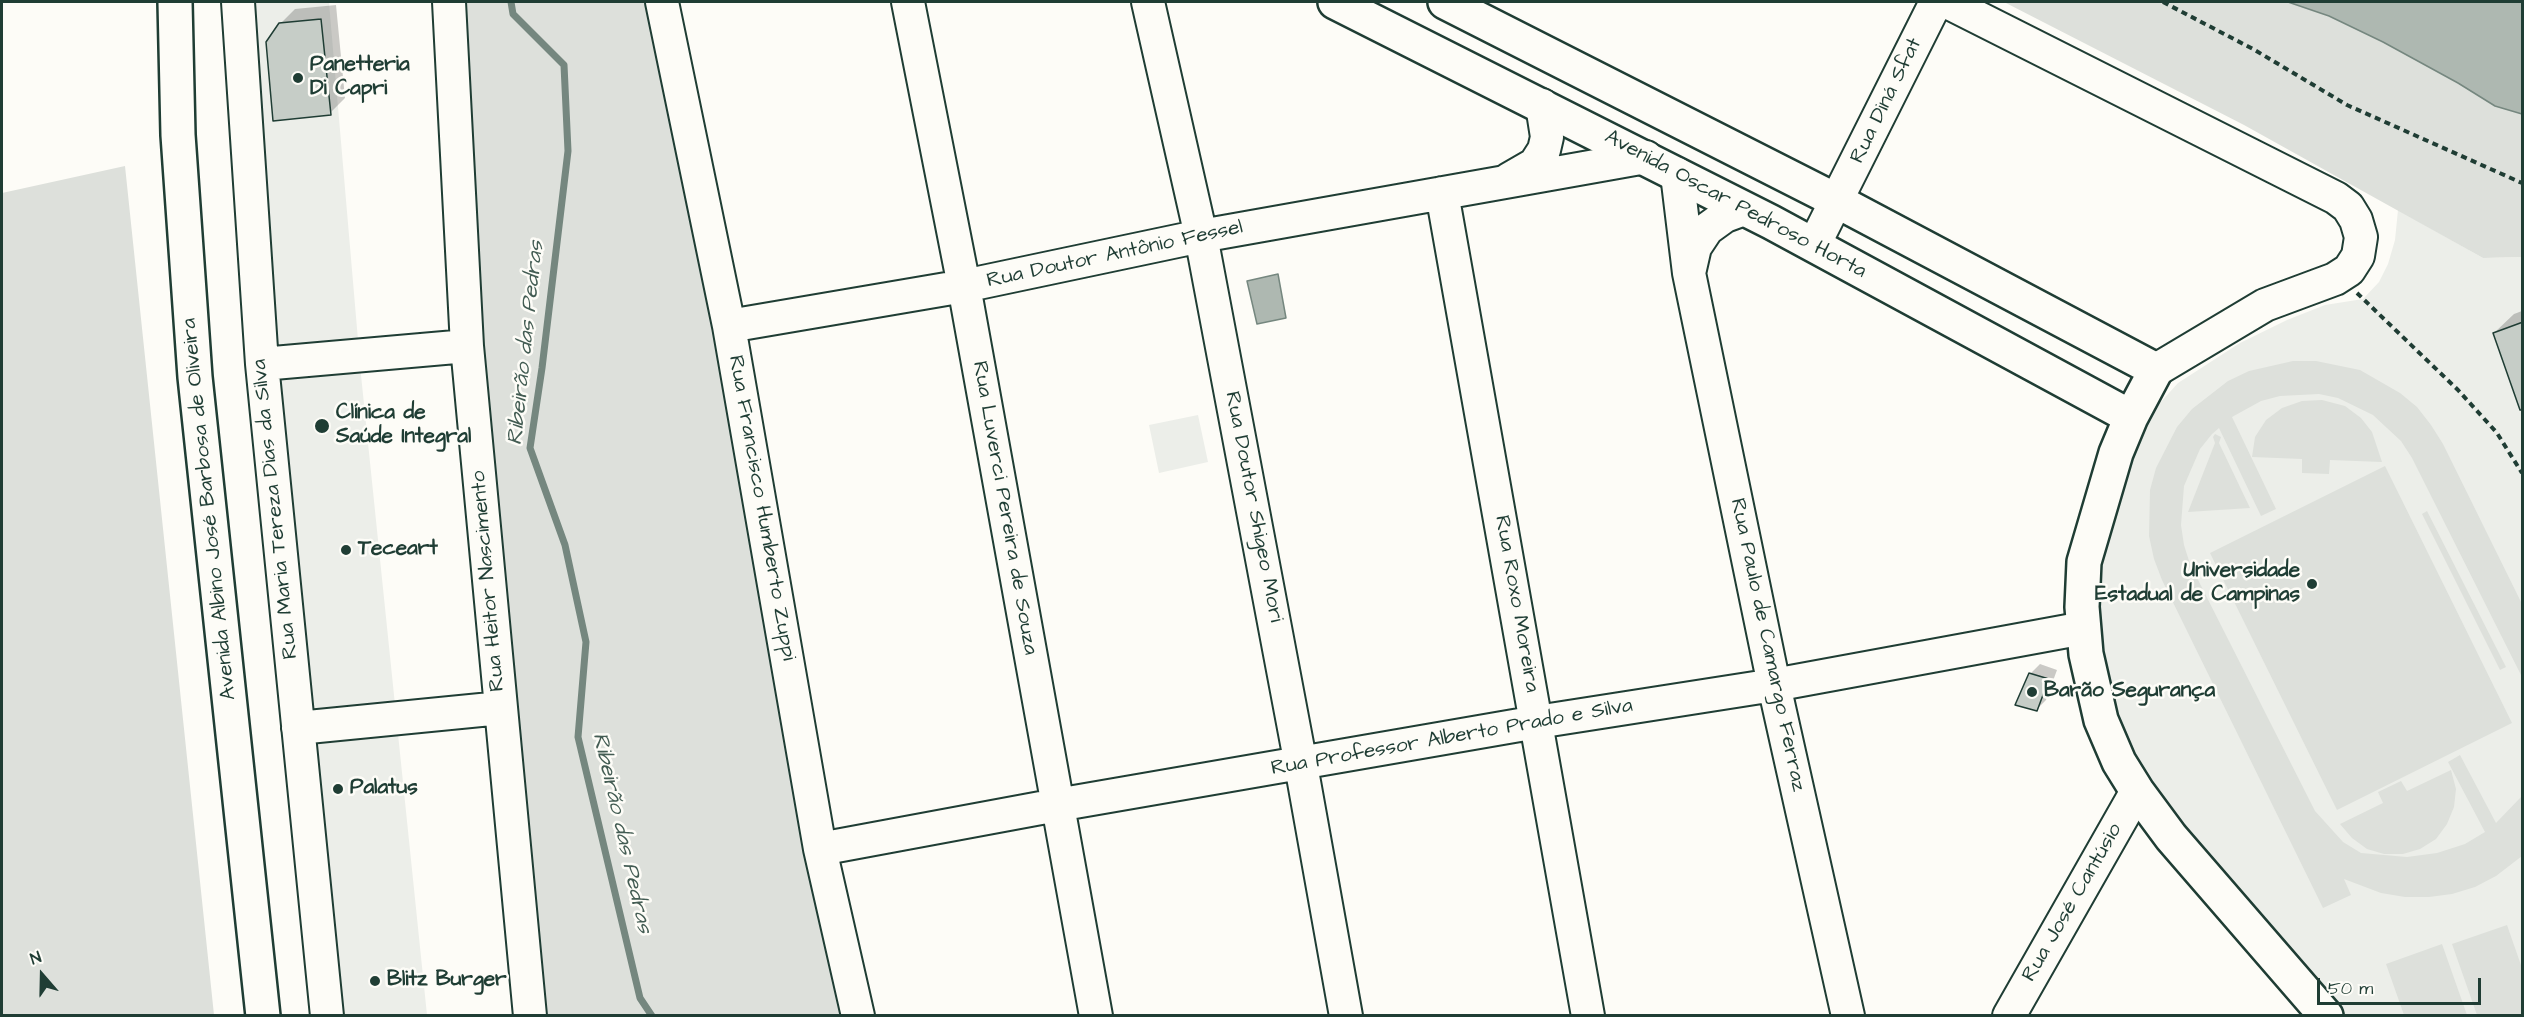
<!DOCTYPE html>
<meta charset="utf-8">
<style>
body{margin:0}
#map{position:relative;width:2524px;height:1017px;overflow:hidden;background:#fdfcf7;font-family:"Architects Daughter",sans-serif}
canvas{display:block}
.frame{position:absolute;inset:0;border:3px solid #1f3d34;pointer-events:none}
.north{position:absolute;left:12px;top:945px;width:60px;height:60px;-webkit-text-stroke:4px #fdfcf7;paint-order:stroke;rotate:340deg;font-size:16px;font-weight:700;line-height:24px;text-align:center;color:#1f3d34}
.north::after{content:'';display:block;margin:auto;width:21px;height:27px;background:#1f3d34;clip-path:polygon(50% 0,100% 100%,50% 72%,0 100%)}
.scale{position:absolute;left:2317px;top:978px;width:164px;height:27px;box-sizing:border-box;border:3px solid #1f3d34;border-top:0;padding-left:8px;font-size:18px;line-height:21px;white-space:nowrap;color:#1f3d34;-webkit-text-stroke:4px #fdfcf7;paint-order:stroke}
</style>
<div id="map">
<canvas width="2524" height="1017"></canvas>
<div class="frame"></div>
<div class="north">N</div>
<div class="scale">50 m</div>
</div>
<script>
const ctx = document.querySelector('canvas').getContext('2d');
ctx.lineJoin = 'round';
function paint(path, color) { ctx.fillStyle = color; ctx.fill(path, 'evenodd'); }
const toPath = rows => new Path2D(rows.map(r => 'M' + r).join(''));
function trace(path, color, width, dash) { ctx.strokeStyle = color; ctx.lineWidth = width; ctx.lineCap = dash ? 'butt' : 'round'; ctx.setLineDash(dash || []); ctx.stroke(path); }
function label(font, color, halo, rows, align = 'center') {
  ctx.font = font + ' "Architects Daughter",sans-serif'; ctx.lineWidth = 5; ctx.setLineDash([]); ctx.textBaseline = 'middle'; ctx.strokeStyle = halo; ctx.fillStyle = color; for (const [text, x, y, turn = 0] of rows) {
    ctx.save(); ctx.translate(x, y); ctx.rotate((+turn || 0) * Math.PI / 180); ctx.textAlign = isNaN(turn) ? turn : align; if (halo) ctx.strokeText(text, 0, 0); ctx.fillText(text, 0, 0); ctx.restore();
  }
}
const built = toPath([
 [251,2,329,2,361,375,427,1015,341,1015,283,413],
 [2398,210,2483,258,2522,257,2522,1015,2344,1015,2178,829,2137,765,2113,696,2099,617,2104,552,2118,496,2141,429,2159,404,2178,383,2240,343,2287,320,2325,305,2363,299,2379,282,2388,264,2395,240],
 [1198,415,1208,462,1159,473,1149,425]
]);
const green = toPath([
 [449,2,662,2,858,1015,530,1015],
 [2004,2,2522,2,2522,257,2483,258,2244,125],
 [125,166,214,1015,2,1015,2,193],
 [2293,361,2316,361,2360,370,2400,393,2417,407,2431,425,2443,444,2522,604,2522,677,2412,458,2401,441,2373,415,2338,398,2319,394,2280,396,2261,401,2232,417,2276,509,2261,516,2219,428,2212,434,2200,449,2184,486,2181,525,2184,545,2190,564,2315,811,2343,842,2361,853,2407,857,2437,853,2465,844,2485,832,2448,762,2460,755,2496,823,2522,796,2522,856,2496,876,2475,887,2452,894,2429,897,2405,897,2381,893,2344,879,2351,895,2323,908,2162,580,2154,559,2149,536,2150,490,2156,468,2177,427,2192,409,2228,381,2249,371],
 [2322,400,2345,406,2361,418,2372,432,2382,462,2330,460,2329,474,2302,473,2302,459,2252,457,2255,437,2266,420,2282,408,2302,401],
 [2215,434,2221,437,2219,443,2250,508,2188,512,2215,443,2213,437],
 [2385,466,2512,723,2337,810,2210,553],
 [2427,511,2506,667,2500,670,2422,514],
 [2451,770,2456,789,2454,807,2447,824,2436,839,2420,849,2403,854,2384,854,2367,849,2352,838,2340,824,2383,803,2378,792,2401,781,2407,791],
 [2507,925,2522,968,2522,1015,2477,1015,2452,944],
 [2442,944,2467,1015,2404,1015,2386,964]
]);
const water = toPath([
 [2288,2,2522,2,2522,114,2495,106,2458,83,2383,42,2329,16,2288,2],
 [1278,274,1286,318,1257,324,1247,281,1278,274]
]);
const shadow = toPath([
 [336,5,345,98,330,113,280,24,295,9],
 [2522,311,2522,405,2494,333,2514,314],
 [2040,664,2057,670,2046,700,2036,710,2030,674]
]);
const stream = toPath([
 [511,2,513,14,564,65,568,151,542,368,530,448,565,545,586,642,578,737,640,998,652,1016]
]);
const building = toPath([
 [321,19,331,115,273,121,266,42,279,23,321,19],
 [2523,322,2523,410,2520,410,2493,333,2523,322],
 [2029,673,2049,679,2037,711,2015,705,2029,673]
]);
const path = toPath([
 [2163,2,2253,49,2347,105,2522,183],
 [2357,293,2458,390,2497,433,2522,473]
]);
const minor = toPath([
 [238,2,262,364,327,1016],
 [449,2,467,346,530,1016],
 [662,2,729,326,820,849,858,1016],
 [908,2,964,286,1096,1016],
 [1148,2,1201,236,1301,765,1346,1016],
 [1947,2,2336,198,2348,207,2356,220,2361,237,2358,256,2349,270,2335,279,2265,305,2156,370],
 [1677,174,1689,273,1774,685,1848,1016],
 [1509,179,1535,164,1544,150,1547,137,1542,105],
 [1442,193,1588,1016],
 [1814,245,1936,2],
 [1690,269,1695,247,1707,229,1725,216,1744,209],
 [729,326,964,286,1201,236,1646,157],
 [262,364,467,346],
 [298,728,501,708],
 [820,849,1057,805,1537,722,1774,685,2084,628],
 [2009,1016,2137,791]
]);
const major = toPath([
 [175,2,178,135,195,377,263,1016],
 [1335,2,1771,222,2131,417],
 [1445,2,1837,201,2156,370,2131,417,2116,453,2084,562,2082,607,2086,654,2101,720,2119,762,2137,791,2171,837,2326,1016]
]);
const markers = [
 [298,78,6,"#1f3d34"],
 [322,426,8,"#1f3d34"],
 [346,550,6,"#1f3d34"],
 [2312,584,6,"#1f3d34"],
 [2032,692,6,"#1f3d34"],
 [338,789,6,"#1f3d34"],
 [375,981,6,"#1f3d34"]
];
const poiNames = [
 ["Panetteria",310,66],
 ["Di Capri",310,90],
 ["Clínica de",336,414],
 ["Saúde Integral",336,438],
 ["Teceart",358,550],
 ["Universidade",2300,572,"right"],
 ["Estadual de Campinas",2300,596,"right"],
 ["Barão Segurança",2044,692],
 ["Palatus",350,789],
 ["Blitz Burger",387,981]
];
const streetNames = [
 ["Rua Diná Sfat",1887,101,-64],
 ["Avenida Oscar Pedroso Horta",1735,205,28],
 ["Rua Doutor Antônio Fessel",1115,255,-12],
 ["Rua Doutor Shigeo Mori",1253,507,79],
 ["Rua Francisco Humberto Zuppi",761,508,80],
 ["Rua Luverci Pereira de Souza",1004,508,80],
 ["Avenida Albino José Barbosa de Oliveira",210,509,-96],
 ["Rua Maria Tereza Dias da Silva",276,509,-96],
 ["Rua Heitor Nascimento",489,581,-95],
 ["Rua Roxo Moreira",1516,604,80],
 ["Rua Paulo de Camargo Ferraz",1767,645,78],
 ["Rua Professor Alberto Prado e Silva",1452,738,-10],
 ["Rua José Cantúsio",2073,903,-60]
];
const waterNames = [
 ["Ribeirão das Pedras",527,343,-84],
 ["Ribeirão das Pedras",621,833,77]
];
paint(built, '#eceee9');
paint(green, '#dde0db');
paint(water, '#aeb8b1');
trace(water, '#75877f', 1.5);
paint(shadow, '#0003');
trace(stream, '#75877f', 7);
paint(building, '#c6cdc7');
trace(building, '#1f3d34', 1.5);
trace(minor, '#1f3d34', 36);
trace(major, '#1f3d34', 38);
trace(path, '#1f3d34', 4, [6, 4.5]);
trace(minor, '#fdfcf7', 32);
trace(major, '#fdfcf7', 33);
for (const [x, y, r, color] of markers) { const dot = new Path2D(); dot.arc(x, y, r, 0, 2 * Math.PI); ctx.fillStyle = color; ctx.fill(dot); trace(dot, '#fdfcf7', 2); }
label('bold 21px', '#1f3d34', '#fdfcf7', poiNames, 'left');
label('21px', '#1f3d34', '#fdfcf7', streetNames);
label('italic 22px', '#435c53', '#fdfcf7', waterNames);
</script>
